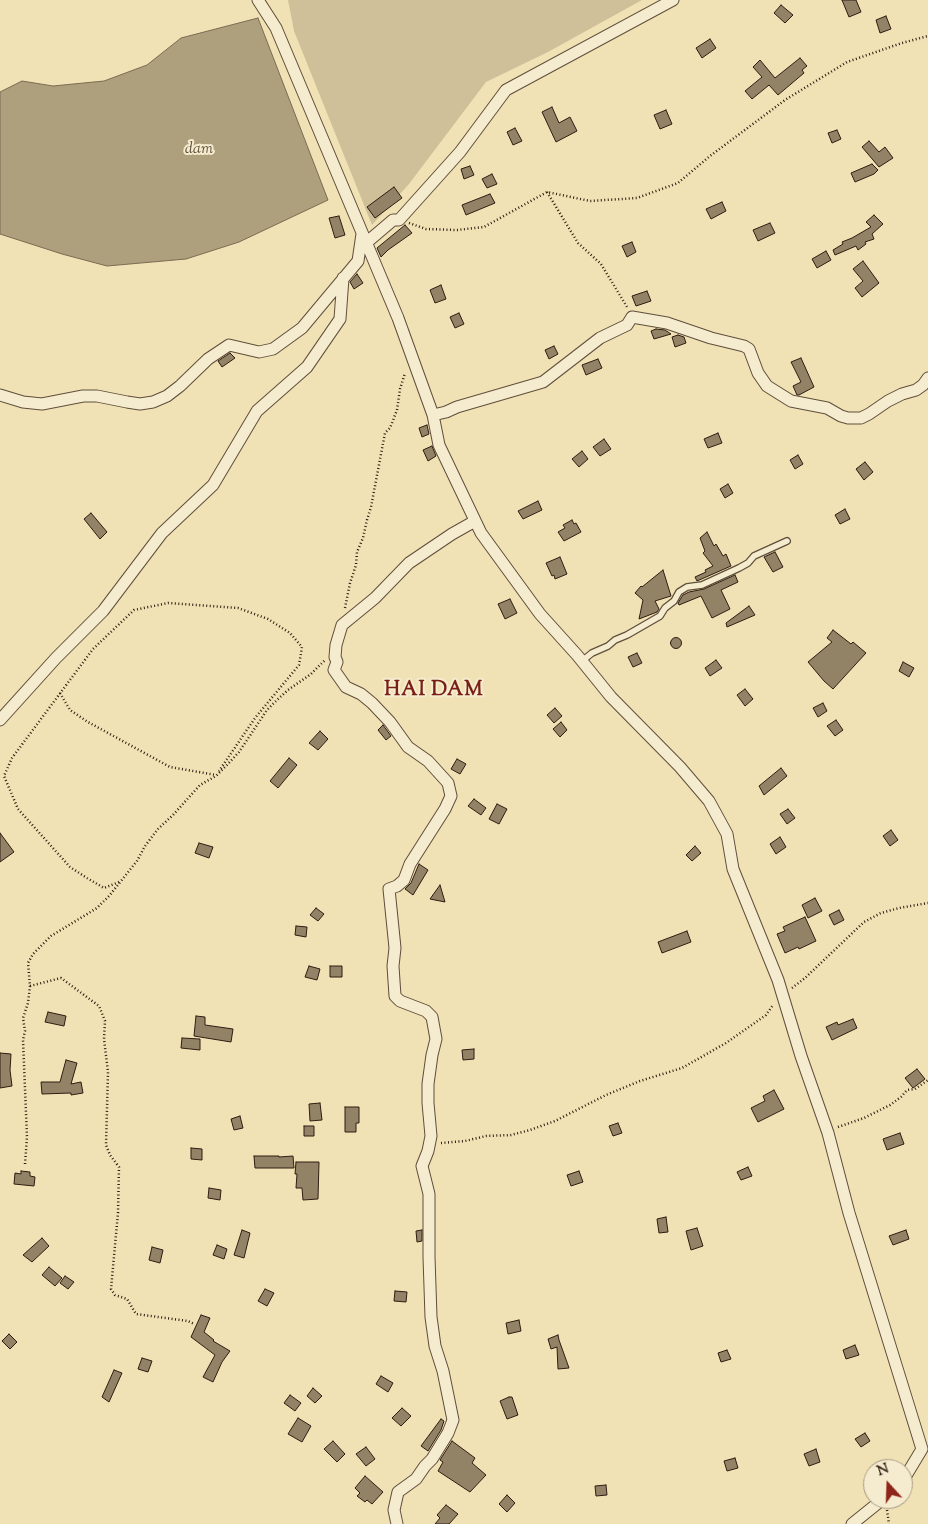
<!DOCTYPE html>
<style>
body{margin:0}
#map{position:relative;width:928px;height:1524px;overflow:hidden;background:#f0e2b5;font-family:"Sorts Mill Goudy",serif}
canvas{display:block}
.north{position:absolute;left:863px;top:1459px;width:50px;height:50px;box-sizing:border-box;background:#f5eccf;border:1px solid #a69983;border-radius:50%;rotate:340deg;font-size:14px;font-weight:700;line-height:20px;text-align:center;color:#2f1c11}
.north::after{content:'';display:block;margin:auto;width:18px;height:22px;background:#8f2418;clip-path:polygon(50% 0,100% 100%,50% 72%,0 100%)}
</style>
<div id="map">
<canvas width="928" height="1524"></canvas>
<div class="north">N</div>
</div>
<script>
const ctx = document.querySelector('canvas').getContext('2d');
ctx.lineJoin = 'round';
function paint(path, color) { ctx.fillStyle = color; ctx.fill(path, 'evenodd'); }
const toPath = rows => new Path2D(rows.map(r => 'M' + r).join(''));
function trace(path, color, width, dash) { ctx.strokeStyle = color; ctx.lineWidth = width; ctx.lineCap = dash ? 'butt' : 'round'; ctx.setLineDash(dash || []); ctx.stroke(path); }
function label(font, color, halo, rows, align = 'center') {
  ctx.font = font + ' "Sorts Mill Goudy",serif'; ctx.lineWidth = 4; ctx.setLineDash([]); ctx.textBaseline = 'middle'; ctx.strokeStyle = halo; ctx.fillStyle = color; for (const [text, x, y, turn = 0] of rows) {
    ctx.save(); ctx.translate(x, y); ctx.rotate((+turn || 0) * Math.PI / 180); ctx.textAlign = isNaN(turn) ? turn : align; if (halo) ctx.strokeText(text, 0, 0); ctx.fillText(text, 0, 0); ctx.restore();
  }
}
const green = toPath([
 [288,0,642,0,548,52,486,82,409,184,372,225,294,31]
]);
const water = toPath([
 [258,18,328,200,239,242,186,259,107,266,62,254,0,234,0,92,22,81,53,86,104,81,147,65,181,38,258,18]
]);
const building = toPath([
 [842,0,856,0,861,12,849,17,842,0],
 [781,5,793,15,785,23,774,13,781,5],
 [886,16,891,29,880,33,876,20,886,16],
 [710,39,716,48,702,58,696,48,710,39],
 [800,58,807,66,802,70,804,73,778,95,769,85,752,99,745,91,762,77,753,67,760,60,775,78,800,58],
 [552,107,559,123,570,117,577,131,556,142,542,112,552,107],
 [666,110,672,124,660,129,654,115,666,110],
 [515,128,522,141,513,145,507,132,515,128],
 [837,130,841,139,832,143,828,133,837,130],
 [869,141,879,152,885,147,893,158,879,167,862,147,869,141],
 [872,164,878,170,874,174,855,182,851,173,872,164],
 [470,166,474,175,464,179,461,169,470,166],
 [492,174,497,184,487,188,482,179,492,174],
 [394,187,402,198,375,218,367,207,394,187],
 [490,194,495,203,466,215,462,205,490,194],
 [722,202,726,211,711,219,706,209,722,202],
 [874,215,883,224,872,234,874,239,865,242,866,244,858,250,856,246,835,255,833,250,843,244,842,242,852,238,871,227,866,222,874,215],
 [339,216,345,235,335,238,329,218,339,216],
 [770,223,775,233,758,241,753,230,770,223],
 [405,225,412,233,388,250,381,257,377,248,405,225],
 [632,242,636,252,627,257,622,246,632,242],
 [826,251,831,260,817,268,812,259,826,251],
 [863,261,879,283,862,297,855,288,863,281,853,269,863,261],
 [357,274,363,283,354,289,350,282,357,274],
 [441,285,446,299,435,303,430,290,441,285],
 [647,291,651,301,636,306,632,296,647,291],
 [459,313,464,324,455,328,450,317,459,313],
 [656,329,665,330,671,334,654,339,651,331,656,329],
 [678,335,684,337,686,343,675,347,672,337,678,335],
 [554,346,558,354,549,359,545,350,554,346],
 [230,353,235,358,222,367,218,361,230,353],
 [801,358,814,387,799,395,797,395,793,386,801,382,791,362,801,358],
 [598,359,602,368,586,375,582,365,598,359],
 [427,425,429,434,422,437,419,428,427,425],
 [718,433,722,443,708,448,704,439,718,433],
 [604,439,611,449,600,456,593,447,604,439],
 [432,446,436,456,428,461,423,450,432,446],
 [582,451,588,459,579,467,572,459,582,451],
 [798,455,803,464,795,469,790,460,798,455],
 [865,462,873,472,864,480,856,469,865,462],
 [728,484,733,493,725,498,720,489,728,484],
 [538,501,542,510,523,519,518,511,538,501],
 [845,509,850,519,840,524,835,515,845,509],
 [91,513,107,532,100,539,84,519,91,513],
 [572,520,574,524,576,523,581,532,564,541,558,532,565,528,563,525,572,520],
 [707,532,714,546,716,544,723,556,726,554,731,566,697,581,695,577,706,572,705,570,713,566,703,553,705,551,700,538,707,532],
 [775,552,783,567,773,572,764,557,775,552],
 [560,557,567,574,555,579,554,575,552,576,546,563,560,557],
 [663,570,671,596,655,601,659,609,657,612,639,619,643,600,635,593,641,586,642,587,663,570],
 [735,575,738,582,721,590,730,609,712,618,701,596,679,605,678,603,683,595,689,592,704,589,735,575],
 [510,599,517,613,505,619,498,604,510,599],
 [749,606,755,615,727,627,726,623,749,606],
 [833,630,851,644,853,642,866,653,833,689,824,681,808,662,832,642,827,638,833,630],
 '670.5 643a5.5 5.5 0 1 1 11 0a5.5 5.5 0 1 1-11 0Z',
 [637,653,642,663,633,667,628,657,637,653],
 [716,660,722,668,710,676,705,668,716,660],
 [903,662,914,668,909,677,899,671,903,662],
 [745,689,753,699,745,706,737,695,745,689],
 [823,703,827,711,818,717,813,708,823,703],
 [555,708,562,716,554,723,547,715,555,708],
 [836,720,843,730,835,736,827,726,836,720],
 [561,722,567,730,560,737,553,729,561,722],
 [383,725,391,736,386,740,378,730,383,725],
 [320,731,328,739,318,750,309,743,320,731],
 [289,758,297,765,278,788,270,781,289,758],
 [457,759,466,764,460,774,451,769,457,759],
 [781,768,787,776,764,795,759,786,781,768],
 [474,799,486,808,481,815,468,806,474,799],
 [497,804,507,809,499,824,489,819,497,804],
 [788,809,795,818,787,824,780,814,788,809],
 [891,830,898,840,890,846,883,836,891,830],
 [0,833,14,852,0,862,0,833],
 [780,837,786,847,776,854,770,844,780,837],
 [199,843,213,847,209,858,195,853,199,843],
 [695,846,701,853,692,861,686,855,695,846],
 [419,864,428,870,413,895,405,889,411,883,419,864],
 [440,885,445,902,430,899,440,885],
 [815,898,822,911,808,918,802,905,815,898],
 [316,908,324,914,318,921,310,915,316,908],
 [839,910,844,920,834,925,829,915,839,910],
 [805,917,816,941,799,949,798,947,785,953,777,934,785,931,783,927,805,917],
 [296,926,307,927,306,937,295,935,296,926],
 [687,931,691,942,662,953,658,942,687,931],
 [309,966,320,969,317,980,305,977,309,966],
 [330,966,342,966,342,977,330,977,330,966],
 [48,1012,66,1016,64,1026,45,1022,48,1012],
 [196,1016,205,1017,205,1025,233,1029,231,1042,194,1036,196,1016],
 [853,1019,857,1028,832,1040,826,1027,837,1022,838,1025,853,1019],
 [182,1038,200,1039,200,1050,181,1048,182,1038],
 [474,1049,474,1059,463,1060,462,1050,474,1049],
 [0,1053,11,1054,10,1070,12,1086,0,1088,0,1053],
 [66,1060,77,1063,71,1084,81,1082,83,1093,71,1095,71,1093,42,1094,41,1082,60,1082,66,1060],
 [917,1069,925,1079,913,1088,905,1078,917,1069],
 [774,1090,784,1109,758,1122,751,1108,765,1101,763,1096,774,1090],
 [320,1103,322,1120,310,1121,309,1104,320,1103],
 [345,1107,359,1107,359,1123,356,1123,356,1132,345,1132,345,1107],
 [240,1116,243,1128,234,1130,231,1119,240,1116],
 [618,1123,622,1133,613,1136,609,1126,618,1123],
 [304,1126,314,1126,314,1136,304,1136,304,1126],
 [900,1133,904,1144,887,1150,883,1139,900,1133],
 [191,1148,202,1149,202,1160,191,1159,191,1148],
 [254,1156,279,1156,279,1157,293,1156,294,1168,255,1168,254,1156],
 [296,1162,319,1162,318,1199,303,1200,302,1188,296,1188,297,1174,295,1174,296,1162],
 [748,1167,752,1176,741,1180,737,1172,748,1167],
 [21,1171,30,1172,30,1176,35,1177,34,1186,14,1184,15,1173,21,1174,21,1171],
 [579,1171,583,1182,571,1186,567,1175,579,1171],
 [209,1188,221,1190,220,1200,208,1198,209,1188],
 [666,1217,668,1232,659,1233,657,1219,666,1217],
 [697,1228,703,1246,691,1250,686,1231,697,1228],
 [242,1230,250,1233,244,1258,234,1255,242,1230],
 [422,1230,422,1241,417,1242,416,1231,422,1230],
 [906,1230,909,1239,893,1245,889,1236,906,1230],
 [42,1238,49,1246,32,1262,23,1255,42,1238],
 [217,1245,227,1249,224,1259,213,1255,217,1245],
 [152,1247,163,1250,160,1263,149,1260,152,1247],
 [49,1267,62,1278,55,1286,42,1275,49,1267],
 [65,1276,74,1282,68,1289,60,1283,65,1276],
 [265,1289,274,1293,267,1306,258,1301,265,1289],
 [395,1291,407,1292,406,1302,394,1301,395,1291],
 [201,1315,210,1318,204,1332,214,1340,213,1341,230,1351,222,1362,213,1382,203,1377,215,1355,191,1337,201,1315],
 [519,1320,521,1331,508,1334,506,1323,519,1320],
 [9,1334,17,1342,10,1349,2,1341,9,1334],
 [558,1335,559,1340,569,1368,558,1369,557,1347,551,1349,548,1339,558,1335],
 [855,1345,859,1355,846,1359,843,1350,855,1345],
 [727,1350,731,1359,721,1362,718,1353,727,1350],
 [142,1358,152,1361,148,1372,138,1369,142,1358],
 [114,1370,122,1373,109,1402,102,1397,114,1370],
 [381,1376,393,1383,388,1392,376,1384,381,1376],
 [313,1388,322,1396,315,1403,307,1396,313,1388],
 [290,1395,301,1403,295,1411,284,1403,290,1395],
 [509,1397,512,1397,518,1415,507,1419,500,1401,509,1397],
 [402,1408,411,1416,401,1426,392,1418,402,1408],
 [298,1418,311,1426,302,1442,288,1434,298,1418],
 [441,1419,444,1421,441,1430,428,1451,421,1446,441,1419],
 [865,1433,870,1441,861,1447,855,1439,865,1433],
 [333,1441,345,1454,337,1462,324,1449,333,1441],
 [452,1441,475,1458,472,1463,486,1475,470,1492,438,1471,443,1462,440,1460,452,1441],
 [366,1447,375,1459,366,1466,356,1454,366,1447],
 [816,1449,820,1462,809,1466,804,1454,816,1449],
 [735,1458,738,1468,727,1471,724,1461,735,1458],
 [365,1476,383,1492,372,1504,367,1500,365,1502,357,1496,360,1493,355,1488,365,1476],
 [606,1485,607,1495,596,1496,595,1486,606,1485],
 [507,1495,515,1503,507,1512,499,1504,507,1495],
 [446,1505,458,1514,449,1524,435,1524,440,1518,437,1515,446,1505]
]);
const path = toPath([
 [547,192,578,243,601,264,627,307],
 [409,223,426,229,457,230,484,227,547,192,590,201,637,198,678,183,710,156,785,100,847,62,902,43,928,36],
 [345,608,350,583,356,565,357,552,363,538,367,520,371,507,385,433,390,428,397,410,400,389,405,373],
 [60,693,70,710,88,722,170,767,216,775],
 [119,882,104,888,87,878,70,867,18,809,4,776,12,758,93,649,134,610,168,603,238,608,268,619,290,633,302,647,299,665,255,718,219,771],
 [30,986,61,978,99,1006,105,1021,104,1039,108,1072,106,1145,110,1155,119,1167,118,1213,111,1289,115,1295,127,1299,136,1314,188,1321,194,1324],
 [792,988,805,978,864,922,881,913,899,908,928,903],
 [838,1127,864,1118,890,1105,901,1097,907,1090,915,1089,928,1080],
 [441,1143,465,1141,486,1136,511,1135,530,1130,555,1121,606,1095,640,1081,682,1068,726,1043,766,1015,773,1005],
 [25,1164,27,1137,23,1040,25,1031,23,1018,28,1003,30,986,28,963,33,954,51,936,97,908,109,896,137,861,145,846,158,829,173,815,200,785,216,776,227,765,239,752,267,710,278,699,288,690,311,674,325,660],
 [887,1510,889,1524]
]);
const lane = toPath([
 [582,661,592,653,608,646,615,640,627,635,660,616,665,608,674,601,679,592,687,587,702,585,739,568,748,563,754,556,787,541]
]);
const street = toPath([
 [258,0,276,28,398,318,433,415,439,445,481,533,540,614,577,655,611,697,680,767,709,801,727,834,733,869,778,980,801,1056,828,1133,849,1213,922,1449,907,1474,903,1479],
 [366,243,393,220,399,220,460,152,506,90,673,0],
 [0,395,23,402,42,404,83,396,97,396,127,402,140,404,153,402,167,396,180,386,208,359,229,345,259,352,273,349,302,328,358,261,362,234],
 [433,415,446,412,457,407,543,382,600,338,627,325,632,317,667,323,711,338,744,346,749,349,758,373,767,386,791,401,827,408,841,416,848,418,861,418,869,414,888,401,902,394,916,390,923,385,928,378],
 [0,720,56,658,103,611,162,533,213,485,257,411,307,367,340,319,343,278],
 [397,1524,394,1510,398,1492,416,1479,425,1466,432,1459,448,1433,453,1420,443,1371,435,1346,431,1317,429,1257,429,1194,422,1166,428,1151,431,1136,428,1103,428,1084,432,1055,436,1039,432,1017,426,1011,400,1001,395,996,393,966,395,948,389,889,397,886,404,880,410,864,445,809,451,796,448,783,428,761,408,747,390,722,372,703,361,694,346,687,334,670,337,662,335,657,336,645,342,625,375,598,409,563,452,534,475,521],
 [852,1524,883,1499]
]);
const waterNames = [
 ["dam",199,150]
];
const districtNames = [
 ["HAI DAM",434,692]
];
paint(green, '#cfc099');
paint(water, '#ae9f7d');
trace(water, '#7b6b52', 1);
paint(building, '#938366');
trace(building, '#2f1c11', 1);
trace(lane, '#5f4e3a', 8);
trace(street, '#5f4e3a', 13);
trace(path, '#2f1c11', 2.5, [1, 2.5]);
trace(lane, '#f5eccf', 5.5);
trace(street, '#f5eccf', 11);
label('italic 16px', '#62503c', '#f5eccf', waterNames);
ctx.letterSpacing = '1px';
label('bold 20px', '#7a1f14', '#f5eccf', districtNames);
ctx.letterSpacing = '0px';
</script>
